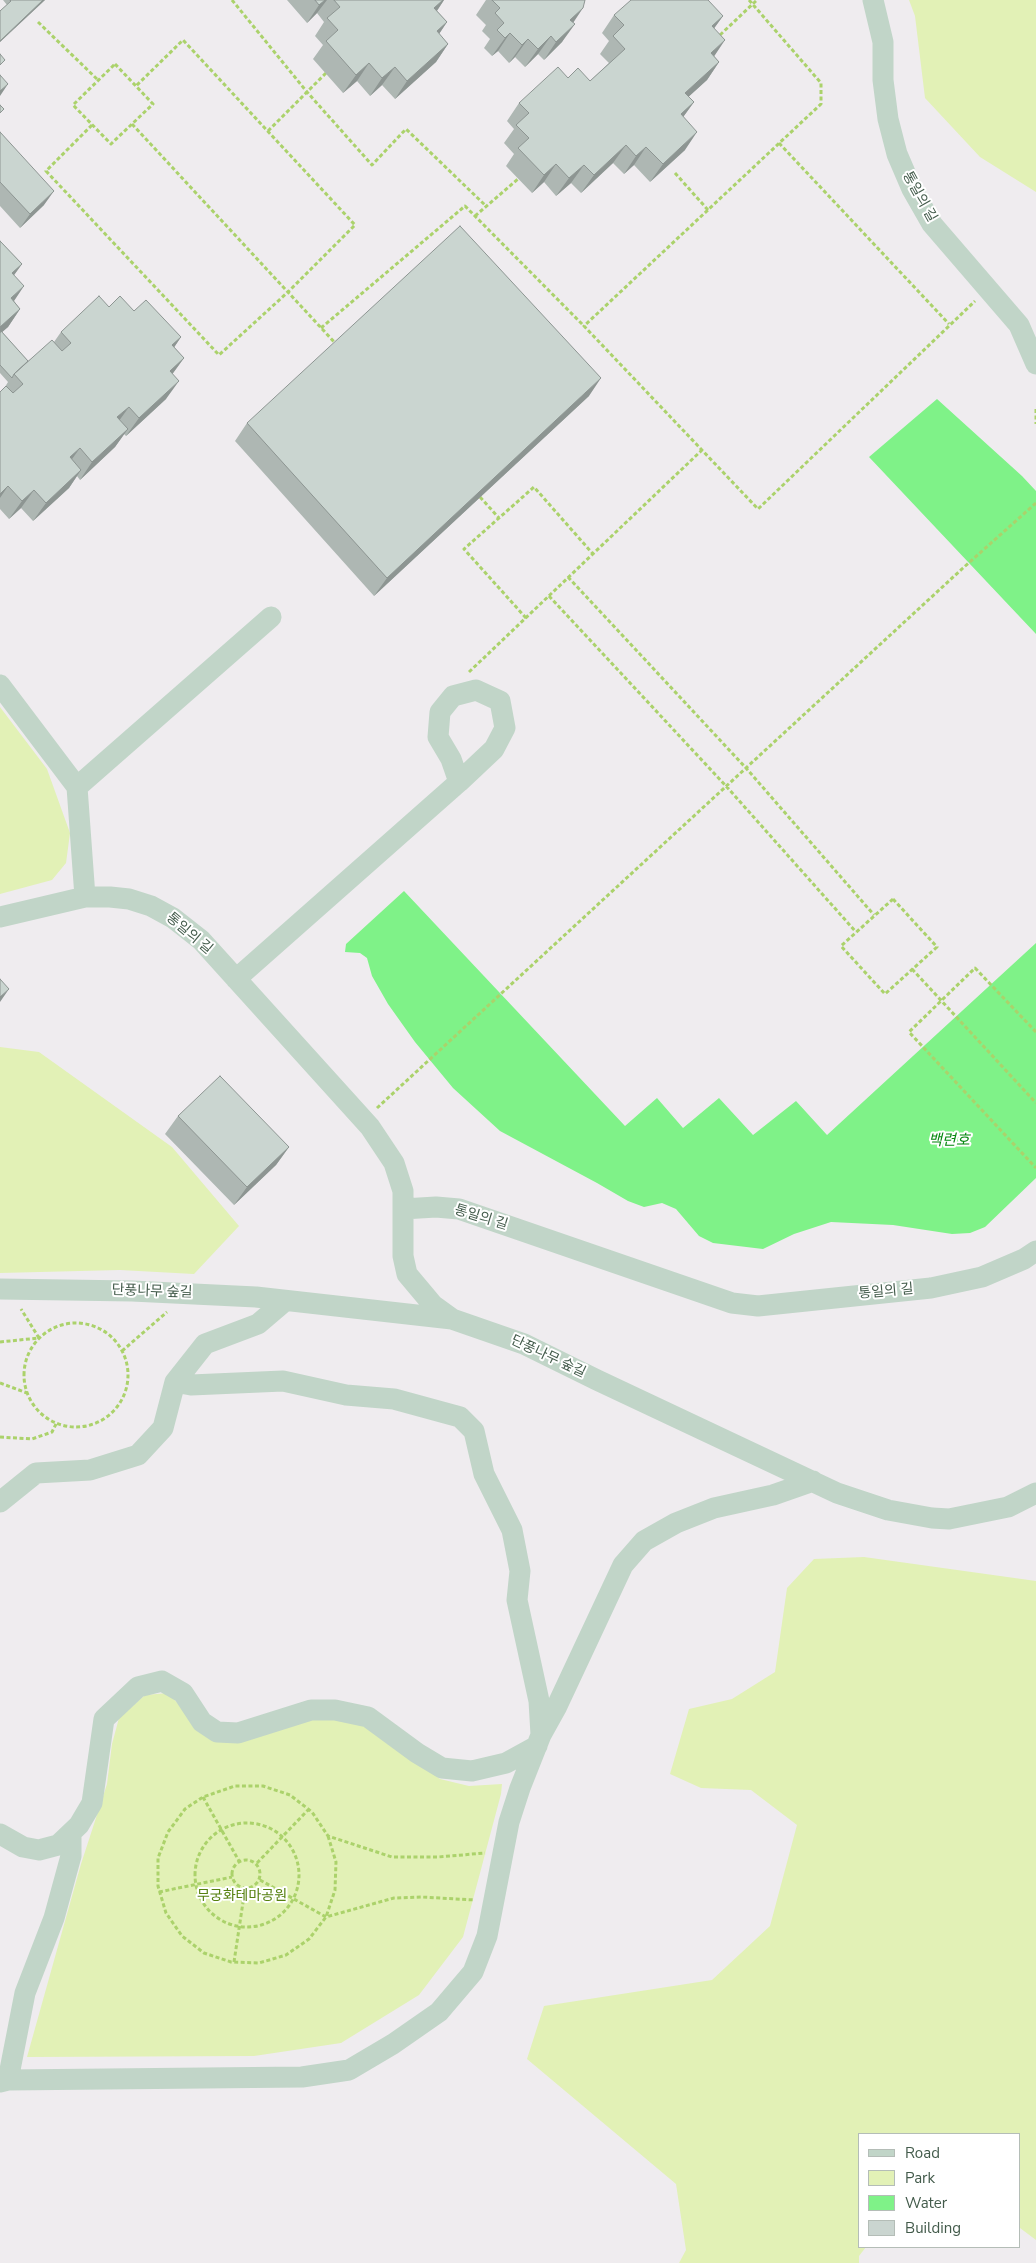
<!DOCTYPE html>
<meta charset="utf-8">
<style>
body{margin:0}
#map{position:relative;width:1036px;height:2263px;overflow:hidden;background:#efecef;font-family:"Nunito Sans",sans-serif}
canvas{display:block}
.legend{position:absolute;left:858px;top:2133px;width:162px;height:115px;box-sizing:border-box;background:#fff;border:1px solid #b4bdb7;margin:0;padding:6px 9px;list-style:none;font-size:15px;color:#435b4b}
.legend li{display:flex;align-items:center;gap:10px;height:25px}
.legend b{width:25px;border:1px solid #b4bdb7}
</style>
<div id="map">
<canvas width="1036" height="2263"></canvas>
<ul class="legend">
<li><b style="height:6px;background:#c1d5c8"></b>Road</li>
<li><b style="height:14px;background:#e2f1b6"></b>Park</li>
<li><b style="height:14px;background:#7ff288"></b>Water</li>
<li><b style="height:14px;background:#cad5d0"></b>Building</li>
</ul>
</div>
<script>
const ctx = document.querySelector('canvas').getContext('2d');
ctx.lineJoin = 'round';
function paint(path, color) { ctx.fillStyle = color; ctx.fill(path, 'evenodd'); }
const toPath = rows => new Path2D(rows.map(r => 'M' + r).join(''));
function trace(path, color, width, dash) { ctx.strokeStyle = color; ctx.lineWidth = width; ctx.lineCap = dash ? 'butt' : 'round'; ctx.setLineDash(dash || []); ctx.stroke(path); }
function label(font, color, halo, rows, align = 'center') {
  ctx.font = font + ' "Nunito Sans","Noto Sans KR",sans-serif'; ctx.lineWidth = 4; ctx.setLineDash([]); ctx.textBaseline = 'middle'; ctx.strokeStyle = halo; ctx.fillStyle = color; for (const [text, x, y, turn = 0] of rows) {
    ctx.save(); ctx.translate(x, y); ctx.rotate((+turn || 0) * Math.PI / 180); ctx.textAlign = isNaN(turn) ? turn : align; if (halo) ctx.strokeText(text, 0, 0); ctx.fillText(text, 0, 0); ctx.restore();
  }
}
const green = toPath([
 [909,0,1036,0,1036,192,980,157,925,98,915,16],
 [0,707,47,769,70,833,66,863,52,880,0,894],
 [0,1047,39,1052,172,1147,239,1226,194,1274,120,1270,0,1273],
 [864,1557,1036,1581,1036,2240,1020,2228,1020,2134,860,2134,860,2247,866,2247,859,2256,859,2263,679,2263,686,2250,676,2184,527,2059,544,2006,712,1980,770,1926,797,1825,751,1790,701,1788,670,1774,689,1709,732,1699,775,1672,787,1588,814,1559],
 [168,1693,207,1734,322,1717,370,1726,440,1779,469,1786,502,1784,501,1794,463,1937,419,1995,341,2043,254,2056,27,2057,81,1864,107,1784,112,1744,119,1718,145,1695]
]);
const water = toPath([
 [937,399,1022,476,1036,491,1036,634,869,457],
 [404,891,625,1126,657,1098,683,1128,719,1098,753,1135,796,1101,827,1135,1036,943,1036,1178,985,1227,970,1233,952,1234,893,1225,831,1222,794,1234,763,1249,713,1243,699,1236,676,1209,662,1203,644,1207,628,1201,597,1183,500,1131,453,1088,415,1042,388,1004,372,976,367,958,360,953,345,952,346,944]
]);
const path = toPath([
 [232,0,307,92,372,165,406,129,486,206],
 [749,0,821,83,821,104,584,326,758,509,975,301],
 [38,22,99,81],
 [720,35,757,0],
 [115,64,153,104,111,144,73,105,115,64],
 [132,124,337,345],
 [92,125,46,171,219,355,288,292,355,225,183,40,136,86],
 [268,131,326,73],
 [779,143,949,324],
 [675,173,708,210],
 [475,216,518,179],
 [321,328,465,206,584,326],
 [1036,409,1036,424],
 [480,497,499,518],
 [568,577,746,768,874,915],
 [549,596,726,786,856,932],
 [526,618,464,549,534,487,593,554],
 [469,672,702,450],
 [893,899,937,947,885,994,841,946,893,899],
 [912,969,1036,1103],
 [1036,1032,975,968,909,1032,1036,1168],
 [377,1108,963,568,1036,503],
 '24 1375a52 52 0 1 1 104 0a52 52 0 1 1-104 0Z',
 [0,1342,39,1338,21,1309],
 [122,1351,167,1312],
 [0,1383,27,1393],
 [0,1437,32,1439,52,1432,56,1424],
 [203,1797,239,1861],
 '195 1875a52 52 0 1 1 104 0a52 52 0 1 1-104 0Z',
 [328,1836,336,1862,335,1890,326,1917,309,1939,286,1955,259,1963,231,1962,204,1953,182,1936,166,1913,158,1886,158,1858,168,1832,185,1809,203,1797,235,1786,263,1786,290,1795,312,1812,328,1836,392,1857,438,1857,485,1853],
 '232 1874a14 14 0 1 1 28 0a14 14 0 1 1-28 0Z',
 [257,1863,308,1810],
 [260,1880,326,1917,394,1898,421,1897,475,1900],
 [159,1892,232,1877],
 [234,1962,245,1889]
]);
const minor = toPath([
 [873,0,883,42,883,80,888,119,897,154,912,189,932,224,1019,325,1036,364],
 [0,685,77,787,85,897],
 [77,787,271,617],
 [0,917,85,897,110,897,129,899,151,906,173,918,201,940,370,1127,394,1163,403,1191,403,1209,436,1207,459,1209,732,1303,758,1306,931,1288,982,1277,1024,1259,1036,1251],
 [236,979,459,782,494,749,505,728,500,701,476,690,453,696,440,712,438,737,451,759,459,782],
 [403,1209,403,1256,407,1274,433,1305,451,1318],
 [0,1289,132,1291,256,1297,452,1319,524,1344,597,1380,837,1493,888,1510,932,1518,949,1519,1008,1507,1036,1493],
 [175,1382,191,1385,283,1381,346,1395,394,1399,460,1417,474,1431,484,1474,512,1530,520,1571,517,1600,539,1701,541,1735],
 [0,1502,36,1473,90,1470,138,1455,163,1428,175,1382,205,1344,258,1324,285,1301],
 [0,1834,23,1847,39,1850,58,1845,79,1825,92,1803,104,1719,138,1687,162,1681,183,1693,202,1722,217,1732,238,1733,311,1710,335,1710,368,1717,417,1753,442,1768,472,1771,506,1763,537,1746],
 [8,2080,25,1993,54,1918,71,1856,71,1833],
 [0,2082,8,2080,302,2077,349,2070,393,2044,439,2012,473,1972,487,1936,509,1822,520,1788,541,1735,556,1708,623,1565,644,1541,676,1523,714,1508,773,1495,813,1481]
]);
const wall = toPath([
 [3,0,45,0,0,42,0,11,7,5],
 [287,0,444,0,437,11,447,22,439,34,448,44,436,62,395,99,382,85,370,96,357,81,343,93,313,59,323,45,315,36,324,22,317,13,307,23],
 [486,0,585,0,562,42,544,60,538,54,525,67,515,57,509,63,498,51,492,56,484,48,490,39,482,31,486,25,476,15],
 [614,15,723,16,714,28,714,56,719,62,707,80,688,97,694,102,683,117,685,150,650,182,634,165,624,174,613,163,581,193,571,183,556,196,544,182,532,193,506,166,514,154,504,143,514,129,507,121,519,103,568,78,590,81,609,63,600,54,609,41,602,33],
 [0,132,44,205,20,228,0,206],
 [0,241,22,264,14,275,14,301,20,309,8,327,2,332,28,361,54,342,61,332,109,307,134,311,181,337,174,347,184,358,172,374,166,399,126,436,124,434,115,447,80,480,77,476,69,488,33,521,21,508,9,519,0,509,0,392,5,387,8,382,0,373],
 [589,396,374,596,235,441,247,423],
 [178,1116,289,1147,276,1165,234,1205,165,1134]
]);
const shadedWall = toPath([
 [43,0,45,0,0,42,0,41],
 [325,0,327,0,317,13,307,23,319,5],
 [443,0,444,0,434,15,434,8],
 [583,8,571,26,570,20],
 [723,16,710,34,712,26],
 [447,22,435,40,437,31],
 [575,24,562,42,544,60,556,42],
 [510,33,498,51,492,56,505,38],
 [551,36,538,54,525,67,538,49],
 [528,39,515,57,509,63,522,45],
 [725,40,713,58,711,53],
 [448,44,436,62,395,99,407,81],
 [719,62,707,80,673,111,685,93],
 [369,63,357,81,343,93,356,75],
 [395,67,382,85,370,96,382,78],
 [8,84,0,96,0,91],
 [694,102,681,120,681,114],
 [697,132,685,150,650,182,663,164],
 [626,145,613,163,581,193,594,175],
 [646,147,634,165,624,174,636,156],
 [556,164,544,182,532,193,544,175],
 [584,165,571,183,556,196,569,178],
 [54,191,44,205,20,228,30,214],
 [22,264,9,282,12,273],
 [24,286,12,304,11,298],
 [20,309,8,327,0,334,0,327],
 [181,337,169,355,172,345],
 [184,358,171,376,170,371],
 [601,378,589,396,374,596,387,578],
 [179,381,166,399,126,436,139,418],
 [129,407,116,425,117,417],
 [128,429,115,447,80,480,92,462],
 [80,448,67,466,70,457],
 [81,470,69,488,33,521,46,503],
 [8,486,0,498,0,494],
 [34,490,21,508,9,519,22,501],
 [9,989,0,1002,0,997],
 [289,1147,276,1165,234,1205,247,1187]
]);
const building = toPath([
 [10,0,43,0,0,41,0,11,11,1,10,0],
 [315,0,325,0,319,5,315,0],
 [334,0,443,0,434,8,447,22,437,31,448,44,407,81,395,67,382,78,369,63,356,75,326,41,338,30,327,18,340,7,334,0],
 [492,0,585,0,583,8,570,20,575,24,556,42,551,36,538,49,528,39,522,45,510,33,505,38,497,30,504,23,495,13,500,8,492,0],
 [631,0,708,0,723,16,712,26,725,40,711,53,719,62,685,93,694,102,681,114,697,132,663,164,646,147,636,156,626,145,594,175,584,165,569,178,556,164,544,175,518,148,529,138,516,125,529,113,519,103,558,67,568,78,578,68,590,81,625,49,613,36,624,25,614,15,631,0],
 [0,54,5,60,0,65,0,54],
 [0,75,8,84,0,91,0,75],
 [0,105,4,109,0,113,0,105],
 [0,132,54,191,30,214,0,182,0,132],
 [460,226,601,378,387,578,247,423,460,226],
 [0,241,22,264,12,273,24,286,11,298,20,309,0,327,0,241],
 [99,296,109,307,120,296,134,311,146,300,181,337,172,345,184,358,170,371,179,381,139,418,129,407,117,417,128,429,92,462,80,448,70,457,81,470,46,503,34,490,22,501,8,486,0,494,0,392,6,386,13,393,23,384,14,374,52,340,62,351,71,343,61,332,99,296],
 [1,331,28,361,14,374,12,378,0,365,0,333,1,331],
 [0,979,9,989,0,997,0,979],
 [220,1076,289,1147,247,1187,178,1116,220,1076]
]);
const streetNames = [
 ["통일의 길",919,197,61],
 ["통일의 길",189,934,40],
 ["통일의 길",481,1218,17],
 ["단풍나무 숲길",152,1292,2],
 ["통일의 길",886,1292,-5],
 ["단풍나무 숲길",548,1357,25]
];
const parkNames = [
 ["무궁화테마공원",242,1897]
];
const waterNames = [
 ["백련호",949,1141]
];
paint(green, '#e2f1b6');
paint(water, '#7ff288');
trace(path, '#abd26b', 3, [4, 2.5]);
trace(minor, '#c1d5c8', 21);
paint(wall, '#aeb7b3');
paint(shadedWall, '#8d9592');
paint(building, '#cad5d0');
trace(building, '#8d9592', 1);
label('14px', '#435b4b', '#fff', streetNames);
label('14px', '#568010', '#fff', parkNames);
label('italic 15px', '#068810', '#fff', waterNames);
</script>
